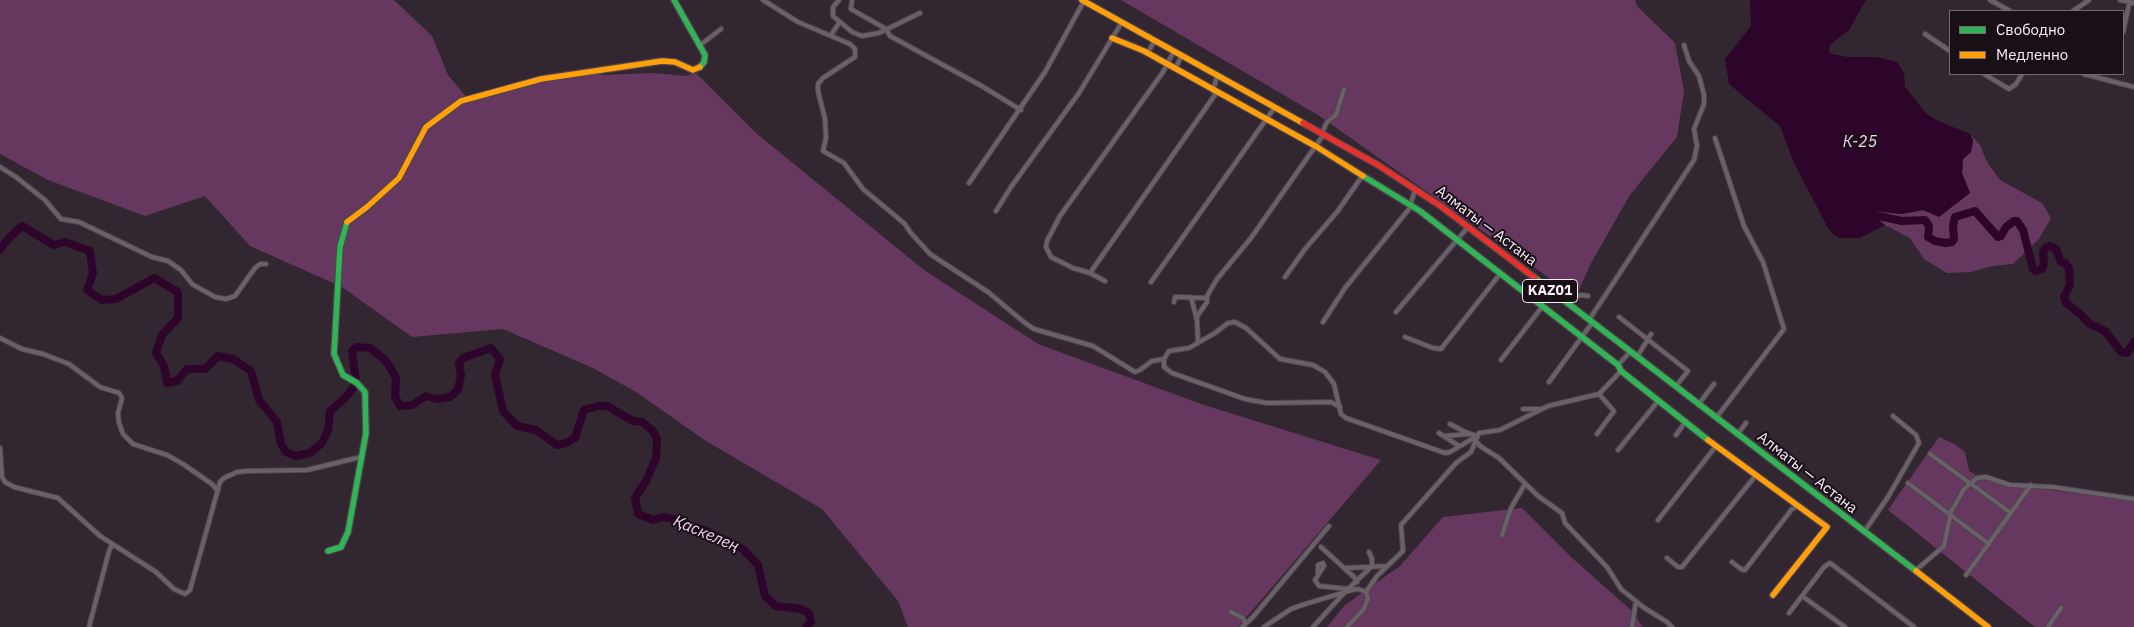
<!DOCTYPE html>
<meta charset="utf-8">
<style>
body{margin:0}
#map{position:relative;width:2134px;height:627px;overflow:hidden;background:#322630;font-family:"IBM Plex Sans",sans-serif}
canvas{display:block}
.legend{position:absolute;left:1949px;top:10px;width:175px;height:65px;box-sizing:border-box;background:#180f17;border:1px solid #736771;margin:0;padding:6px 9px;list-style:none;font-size:15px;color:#fbecf8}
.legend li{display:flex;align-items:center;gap:10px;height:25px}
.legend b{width:25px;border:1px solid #736771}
</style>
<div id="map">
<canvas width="2134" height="627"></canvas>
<ul class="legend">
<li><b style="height:6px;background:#30b455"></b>Свободно</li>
<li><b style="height:6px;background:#ff9f0a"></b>Медленно</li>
</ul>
</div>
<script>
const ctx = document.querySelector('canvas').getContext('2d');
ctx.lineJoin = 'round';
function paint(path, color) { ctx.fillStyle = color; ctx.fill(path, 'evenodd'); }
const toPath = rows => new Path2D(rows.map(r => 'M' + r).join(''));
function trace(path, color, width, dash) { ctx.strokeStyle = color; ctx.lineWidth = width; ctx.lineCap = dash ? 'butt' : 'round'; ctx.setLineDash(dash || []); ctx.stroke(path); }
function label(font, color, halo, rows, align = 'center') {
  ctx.font = font + ' "IBM Plex Sans",sans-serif'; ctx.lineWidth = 4; ctx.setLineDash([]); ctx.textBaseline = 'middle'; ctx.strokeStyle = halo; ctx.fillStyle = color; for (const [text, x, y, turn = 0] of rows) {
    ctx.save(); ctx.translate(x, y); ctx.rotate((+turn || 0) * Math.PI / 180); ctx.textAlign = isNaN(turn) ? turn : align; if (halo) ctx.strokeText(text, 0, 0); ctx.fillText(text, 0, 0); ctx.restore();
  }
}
const green = toPath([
 [0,0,394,0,432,36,448,75,467,98,534,80,602,70,602,75,653,73,687,76,695,72,756,133,924,270,1038,344,1201,404,1381,460,1238,627,908,627,898,601,822,509,706,441,636,392,593,368,503,329,412,337,342,287,250,246,205,196,145,216,48,180,0,154],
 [1121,0,1635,0,1637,6,1675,43,1684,91,1677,137,1630,195,1590,265,1576,297,1318,115],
 [1970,134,1980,145,1987,162,2000,180,2042,203,2051,218,2039,239,2013,264,1993,266,1971,272,1947,273,1924,259,1910,238,1885,225,1865,210,1901,214,1954,205,1970,193,1962,173,1963,159,1971,152,1973,140],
 [1939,437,1954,444,1965,452,1969,471,1981,478,2056,491,2134,500,2134,627,2035,627,1888,510],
 [1522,508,1570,556,1632,611,1643,627,1327,627,1345,605,1400,566,1443,517]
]);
const water = toPath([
 [1750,0,1866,0,1849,30,1830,45,1829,50,1831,54,1848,57,1876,57,1897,62,1904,73,1905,87,1925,112,1936,120,1970,134,1973,140,1971,152,1963,159,1962,173,1970,193,1939,217,1923,210,1901,214,1867,210,1885,225,1860,238,1840,238,1833,234,1828,228,1794,163,1780,126,1729,84,1725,59,1751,26]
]);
const river = toPath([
 [1858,204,1874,215,1902,221,1925,220,1929,226,1928,237,1935,241,1945,243,1952,242,1954,239,1953,226,1955,217,1975,211,1998,237,2001,236,2006,227,2014,221,2017,221,2023,230,2033,269,2035,271,2042,269,2044,263,2043,252,2045,248,2049,246,2056,249,2061,262,2065,263,2069,268,2070,285,2064,297,2066,303,2079,313,2090,324,2105,331,2121,352,2127,353,2134,342],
 [0,250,8,239,22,226,54,245,65,242,90,251,93,273,87,290,102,300,116,299,154,278,178,292,178,318,162,335,156,353,164,366,167,383,177,381,187,369,205,369,218,356,233,359,251,371,259,400,277,422,281,444,286,452,296,456,310,453,322,443,328,430,330,411,346,397,355,385],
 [356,381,352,351,356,347,370,348,384,359,390,367,396,378,395,397,400,406,412,405,426,396,437,399,450,397,458,390,461,375,459,363,463,358,491,348,500,359,495,375,503,411,517,426,536,430,557,445,566,443,575,438,584,410,598,406,607,406,633,421,642,422,653,431,657,439,656,458,646,481,635,498,638,514,653,520,663,517,673,519,704,530,743,549,758,565,765,596,776,606,801,609,809,613,811,622,806,627]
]);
const street = toPath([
 [763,0,798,22,850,44,855,49,855,57,823,78,818,84,818,91,825,119,826,138,823,151,844,163,863,189,905,224,910,232,930,254,988,292,1025,323,1034,329,1093,346,1135,372,1140,370,1152,361,1164,359],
 [839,0,833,7,833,16,852,32,862,36,879,33,920,13],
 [852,0,851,9,886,29,890,36,980,85,1021,110],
 [1990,0,2010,11],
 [2120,0,2134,3],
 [2073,11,2089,0],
 [2123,32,2130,0],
 [1925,34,1950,51],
 [831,35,839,23],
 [699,46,721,29],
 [1174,51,1163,72,1060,216,1047,241,1046,247,1051,257,1073,268,1090,273,1217,92],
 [1147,54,1155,40],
 [1175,69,1182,55],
 [1984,74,2009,89,2016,84,2022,74],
 [2084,74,2134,87],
 [1213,91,1217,76],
 [1322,133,1327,122,1336,115,1344,89],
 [1715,138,1744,226,1763,262,1784,329,1716,418],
 [0,167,16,177,45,200,61,219,79,222,152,257,168,261,181,270,192,284,215,297,226,299,235,296,255,268,260,264,266,264],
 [969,183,1045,72,1084,1],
 [996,211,1011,187,1079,93,1122,22],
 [1090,273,1105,281],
 [1285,277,1305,249,1337,212,1363,175],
 [1151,282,1275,107],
 [1191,297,1197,320,1198,343],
 [1563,300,1581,295,1588,296],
 [1174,302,1175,297,1206,298],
 [1396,312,1468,227],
 [1619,317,1688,371,1676,386],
 [1196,318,1207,302,1207,296,1217,279,1251,238,1324,134],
 [1589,320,1694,160,1697,146,1694,129,1704,104,1704,95,1699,76,1689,61,1684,45],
 [1323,322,1345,288,1409,209,1415,190],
 [1405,337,1433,348,1441,349,1500,274],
 [0,338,22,349,43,354,69,364,100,387,119,393,122,398,118,413,119,423,123,434,133,444,167,455,183,464,212,484,218,491],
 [1637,357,1651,334],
 [1501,360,1542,307],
 [1618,365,1630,352],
 [1549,382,1592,323],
 [1698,405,1714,384],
 [1340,407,1331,402,1267,403,1245,399,1172,373,1164,367,1164,359,1169,351,1189,348,1215,333,1228,323,1235,322,1246,328,1280,359,1313,365,1325,372,1334,384,1341,414,1346,418,1445,453,1450,452,1477,436],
 [1523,409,1540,409],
 [1450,424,1465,432,1477,436],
 [1439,433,1459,446],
 [1597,434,1614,411,1599,394],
 [1676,435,1686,421],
 [1737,435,1746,423],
 [1444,436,1469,434],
 [1475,440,1480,446,1499,458,1538,496,1562,513,1565,523,1607,567,1621,589,1643,607,1667,622,1672,627],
 [0,448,2,477,5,482,14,487,58,498,100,536,156,572,174,589,185,594,190,590,220,482,224,478,237,472,247,471,307,470,361,457],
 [1618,450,1659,400],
 [1930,454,2011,513],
 [1908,483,1989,544],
 [1658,520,1716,446],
 [1864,532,1888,497,1919,443,1916,435,1893,416],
 [1502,535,1511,508,1525,484],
 [1321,547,1354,577,1357,582],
 [1667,558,1678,567,1682,567,1756,475],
 [1732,562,1741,569,1745,570,1792,509,1798,506],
 [1345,568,1387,566],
 [1916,570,1944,546,1951,512,1964,489,1977,478,1986,477,2010,485,2052,487,2134,499],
 [1318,573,1318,565,1323,563,1324,566,1315,580,1319,586,1348,589],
 [1966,575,2031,485],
 [1802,596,1845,627],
 [1231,612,1243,618,1245,623],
 [1789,613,1824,567,1830,563,1914,627],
 [89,627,109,551,112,545],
 [1242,627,1253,617,1329,526],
 [1264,627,1291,609,1302,605,1352,590,1358,589,1366,592],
 [1313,627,1344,593,1372,566,1372,559,1369,552],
 [1347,627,1364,609,1368,598,1366,592,1377,576,1403,551,1401,525,1456,463,1471,452,1479,433,1500,430,1548,406,1599,394,1621,371],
 [1632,627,1636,601],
 [2048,627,2061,608]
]);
const fast = toPath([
 [674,0,705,55,704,62,700,67],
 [1363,176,1420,211,1618,365,1621,371,1708,440],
 [1535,278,1916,571],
 [328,551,341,547,348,532,366,433,365,392,357,383,343,375,334,354,340,247,347,222]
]);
const slow = toPath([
 [1082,0,1303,123],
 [1112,38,1144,51,1317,147,1363,176],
 [347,222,367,207,399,178,426,127,461,101,541,79,662,61,675,62,693,70,700,67],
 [1708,440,1827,527,1773,595],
 [1916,571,1988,627]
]);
const jam = toPath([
 [1303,123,1378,165,1442,207,1535,278]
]);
const shields = [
 [1550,291,55]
];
const shieldNames = [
 ["KАZ01",1550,291]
];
const streetNames = [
 ["Алматы — Астана",1486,226,37],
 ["Алматы — Астана",1807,473,38]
];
const waterNames = [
 ["К-25",1860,142],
 ["Қаскелең",706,534,23]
];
paint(green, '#663860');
paint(water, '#2d052a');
trace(river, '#2d052a', 8);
trace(street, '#4e444d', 6);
trace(fast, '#4e444d', 8);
trace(slow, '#4e444d', 8);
trace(jam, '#4e444d', 8);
trace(street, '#6a6168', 4);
trace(fast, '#30b455', 5.5);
trace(slow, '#ff9f0a', 5.5);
trace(jam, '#e5322d', 5.5);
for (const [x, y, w] of shields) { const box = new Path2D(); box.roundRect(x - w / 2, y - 11.5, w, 23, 4); ctx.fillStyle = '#180f17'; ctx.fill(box); trace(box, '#fbecf8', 1); }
label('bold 14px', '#fbecf8', null, shieldNames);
label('15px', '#fbecf8', '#180f17', streetNames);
label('italic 16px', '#f6d2f0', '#180f17', waterNames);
</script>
